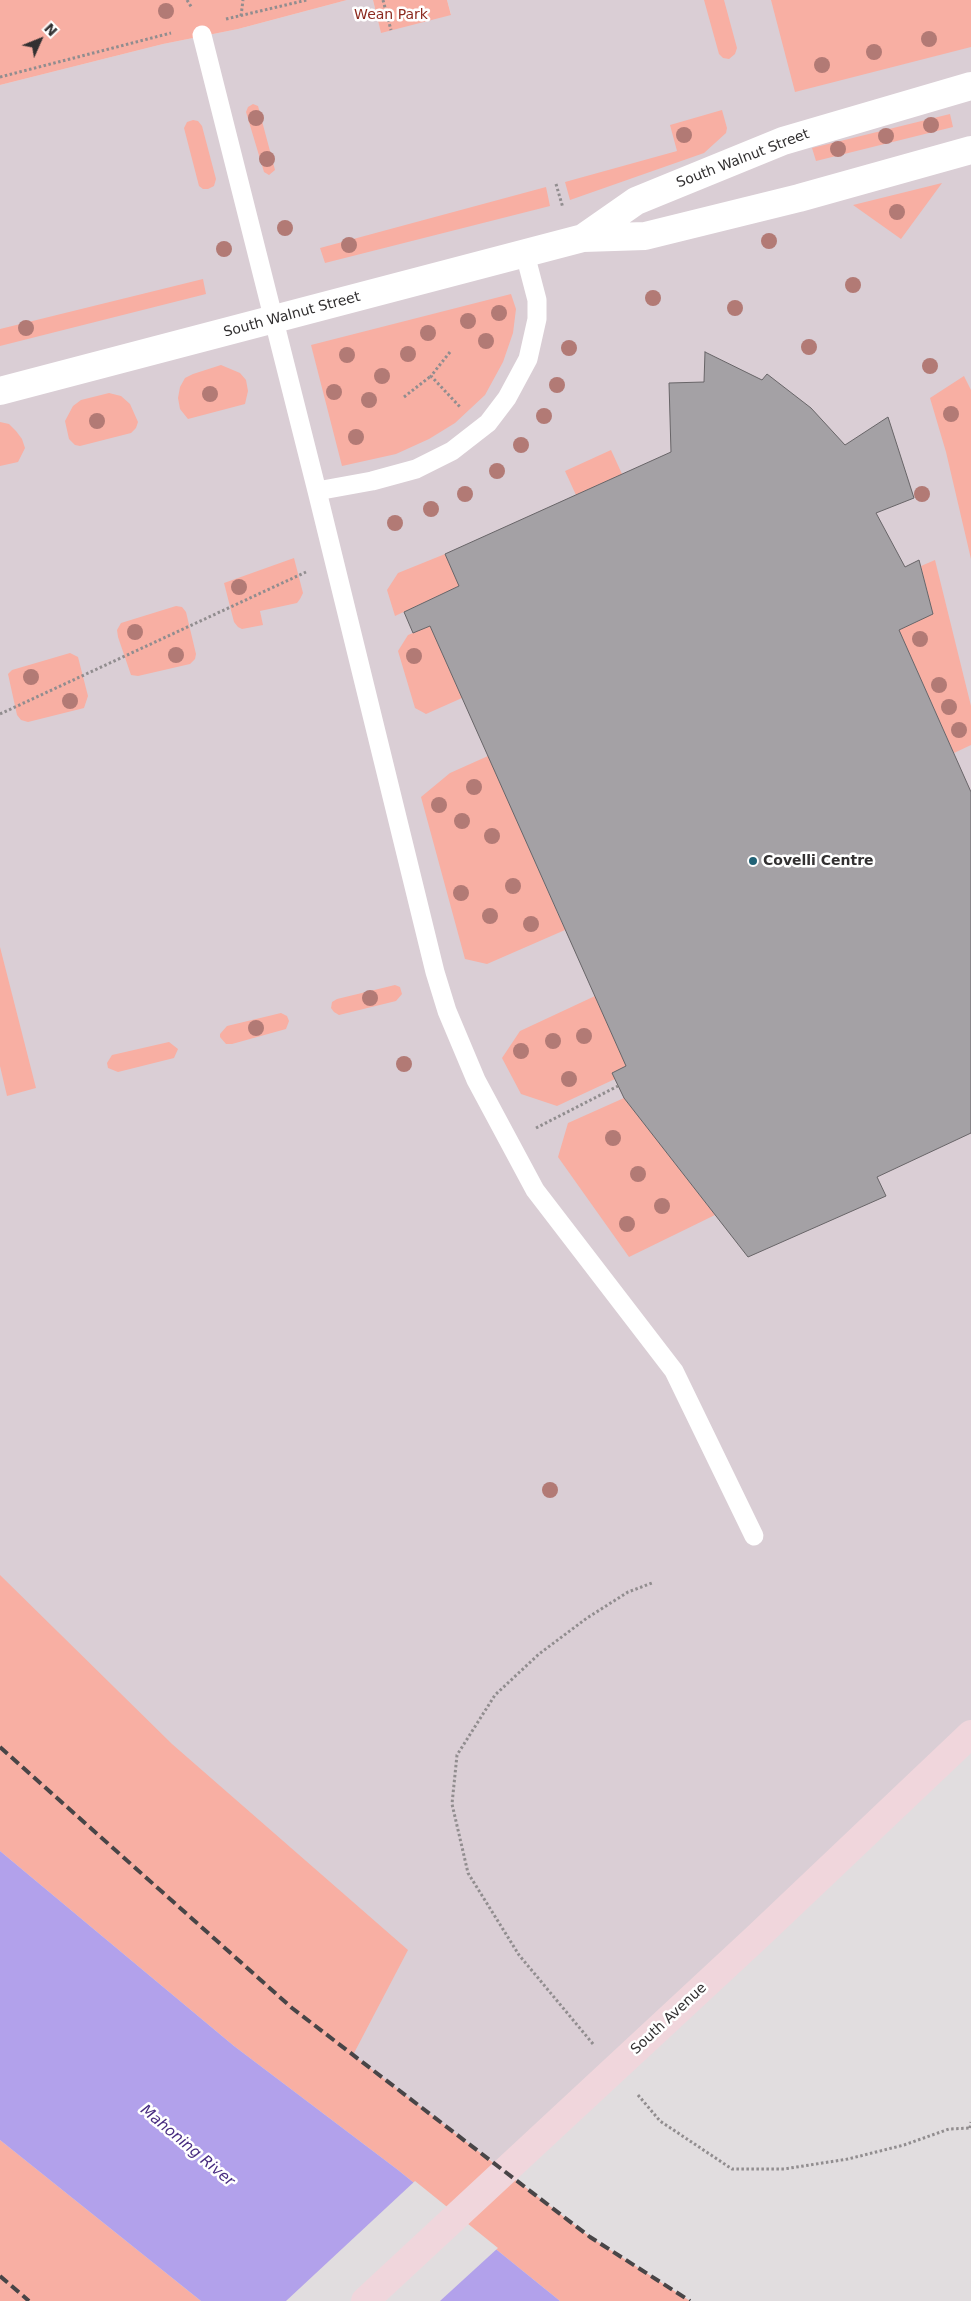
<!DOCTYPE html>
<style>
body{margin:0}
#map{position:relative;width:971px;height:2301px;overflow:hidden;background:#e1dddf;font-family:"DejaVu Sans",sans-serif}
canvas{display:block}
.north{position:absolute;left:15px;top:15px;width:50px;height:50px;-webkit-text-stroke:4px #fff;paint-order:stroke;rotate:46deg;font-size:14px;font-weight:700;line-height:20px;text-align:center;color:#323031}
.north::after{content:'';display:block;margin:auto;width:18px;height:22px;background:#323031;clip-path:polygon(50% 0,100% 100%,50% 72%,0 100%)}
</style>
<div id="map">
<canvas width="971" height="2301"></canvas>
<div class="north">N</div>
</div>
<script>
const ctx = document.querySelector('canvas').getContext('2d');
ctx.lineJoin = 'round';
function paint(path, color) { ctx.fillStyle = color; ctx.fill(path, 'evenodd'); }
const toPath = rows => new Path2D(rows.map(r => 'M' + r).join(''));
function trace(path, color, width, dash) { ctx.strokeStyle = color; ctx.lineWidth = width; ctx.lineCap = dash ? 'butt' : 'round'; ctx.setLineDash(dash || []); ctx.stroke(path); }
function label(font, color, halo, rows, align = 'center') {
  ctx.font = font + ' "DejaVu Sans",sans-serif'; ctx.lineWidth = 5; ctx.setLineDash([]); ctx.textBaseline = 'middle'; ctx.strokeStyle = halo; ctx.fillStyle = color; for (const [text, x, y, turn = 0] of rows) {
    ctx.save(); ctx.translate(x, y); ctx.rotate((+turn || 0) * Math.PI / 180); ctx.textAlign = isNaN(turn) ? turn : align; if (halo) ctx.strokeText(text, 0, 0); ctx.fillText(text, 0, 0); ctx.restore();
  }
}
const built = toPath([
 [347,0,373,0,381,32,451,14,447,0,971,0,971,1734,516,2179,352,2055,0,1747,0,85,163,44,238,29]
]);
const green = toPath([
 [0,0,347,0,238,29,163,44,0,85],
 [373,0,447,0,451,15,381,33],
 [704,0,724,0,737,48,735,54,729,59,723,58,719,54],
 [771,0,971,0,971,47,795,92],
 [253,104,258,106,275,170,269,175,264,172,246,112,248,107],
 [722,110,727,128,726,133,704,153,570,200,565,182,677,151,670,125],
 [950,114,953,127,816,161,812,148],
 [193,120,198,121,202,126,216,179,214,186,208,189,203,189,199,186,184,128,187,122],
 [942,183,901,239,853,205],
 [546,187,550,206,325,263,320,248],
 [203,279,206,294,0,346,0,329],
 [511,294,516,309,513,333,503,362,485,395,455,423,429,439,396,454,342,466,311,345],
 [221,365,240,373,246,380,248,391,245,404,188,419,180,409,178,398,180,387,185,378,193,374],
 [964,376,971,390,971,559,946,452,930,398],
 [109,393,121,396,130,404,138,422,136,428,131,433,80,446,75,445,69,439,65,421,73,406,81,400],
 [0,422,9,424,16,431,22,439,25,448,18,462,0,466],
 [611,450,622,474,576,495,565,471],
 [445,554,459,586,395,616,387,590,398,573],
 [294,558,303,593,300,599,297,603,260,611,263,625,242,629,238,627,234,622,224,583],
 [935,560,971,706,971,745,954,753,899,630,933,614,921,566],
 [176,606,182,607,186,612,196,654,195,659,190,664,138,676,131,675,118,637,117,630,121,623],
 [430,626,462,698,426,714,415,708,398,651,408,635],
 [70,653,78,657,88,696,84,708,28,722,21,720,17,715,8,674,12,670],
 [488,756,565,930,487,964,465,959,421,797,450,773],
 [0,947,36,1088,7,1096,0,1066],
 [395,985,400,987,402,994,396,1001,339,1015,334,1012,331,1008,332,1002,337,999],
 [595,996,626,1066,612,1073,615,1079,557,1106,521,1094,502,1058,520,1031],
 [281,1013,287,1016,289,1021,286,1029,232,1044,226,1044,220,1037,220,1034,227,1026],
 [169,1042,178,1049,174,1058,118,1072,108,1068,107,1063,112,1055],
 [624,1098,715,1215,629,1257,558,1157,568,1123],
 [0,1575,172,1744,408,1950,353,2055,590,2237,690,2301,560,2301,398,2170,234,2046,0,1851],
 [0,2140,201,2301,0,2301]
]);
const water = toPath([
 [0,1851,234,2046,398,2170,560,2301,201,2301,0,2140]
]);
const pier = toPath([
 [415,2181,498,2248,440,2301,286,2301]
]);
const building = toPath([
 [705,352,762,380,767,374,811,408,845,445,888,417,914,498,876,513,905,567,919,560,933,614,899,630,971,792,971,1133,877,1177,886,1196,748,1257,624,1098,612,1073,626,1066,430,626,413,633,404,612,459,586,445,554,671,452,669,383,704,382,705,352]
]);
const path = toPath([
 [187,0,192,8],
 [383,0,391,30],
 [241,16,243,0],
 [226,19,307,0],
 [0,77,171,33],
 [556,184,563,208],
 [450,352,431,376,460,407],
 [404,397,431,376],
 [0,714,306,572],
 [536,1128,618,1086],
 [593,2044,519,1955,468,1873,452,1804,457,1755,495,1695,539,1654,587,1618,628,1592,652,1583],
 [638,2095,660,2121,732,2169,784,2169,848,2159,904,2145,949,2129,971,2128],
 [970,2128,971,2122]
]);
const service = toPath([
 [202,35,317,491,435,972,447,1011,476,1080,535,1190,674,1371,754,1536],
 [317,491,372,481,416,469,452,451,488,423,507,398,528,359,537,319,537,300,525,254]
]);
const minor = toPath([
 [583,238,636,201,783,141,971,86],
 [0,391,583,238,645,236,799,198,971,150]
]);
const secondary = toPath([
 [365,2301,757,1937,971,1734]
]);
const rail = toPath([
 [0,1747,292,2008,590,2237,690,2301],
 [0,2276,29,2301]
]);
const trees = [
 [166,11],
 [929,39],
 [874,52],
 [822,65],
 [256,118],
 [931,125],
 [684,135],
 [886,136],
 [838,149],
 [267,159],
 [897,212],
 [285,228],
 [769,241],
 [349,245],
 [224,249],
 [853,285],
 [653,298],
 [735,308],
 [499,313],
 [468,321],
 [26,328],
 [428,333],
 [486,341],
 [809,347],
 [569,348],
 [408,354],
 [347,355],
 [930,366],
 [382,376],
 [557,385],
 [334,392],
 [210,394],
 [369,400],
 [951,414],
 [544,416],
 [97,421],
 [356,437],
 [521,445],
 [497,471],
 [465,494],
 [922,494],
 [431,509],
 [395,523],
 [239,587],
 [135,632],
 [920,639],
 [176,655],
 [414,656],
 [31,677],
 [939,685],
 [70,701],
 [949,707],
 [959,730],
 [474,787],
 [439,805],
 [462,821],
 [492,836],
 [513,886],
 [461,893],
 [490,916],
 [531,924],
 [370,998],
 [256,1028],
 [584,1036],
 [553,1041],
 [521,1051],
 [404,1064],
 [569,1079],
 [613,1138],
 [638,1174],
 [662,1206],
 [627,1224],
 [550,1490]
];
const markers = [
 [753,861,5,"#216276"]
];
const parkNames = [
 ["Wean Park",391,15]
];
const streetNames = [
 ["South Walnut Street",743,159,-21],
 ["South Walnut Street",292,315,-15],
 ["South Avenue",669,2019,-43]
];
const poiNames = [
 ["Covelli Centre",763,861]
];
const waterNames = [
 ["Mahoning River",187,2146,40]
];
paint(built, '#daced5');
paint(green, '#f8afa3');
paint(water, '#b2a1eb');
paint(pier, '#e1dddf');
paint(building, '#a4a1a5');
trace(building, '#686568', 1);
trace(path, '#918d8f', 3, [2.5, 2.5]);
trace(service, '#fff', 19);
trace(minor, '#fff', 28);
trace(secondary, '#f0d6dc', 28);
trace(rail, '#484547', 4, [10, 5]);
ctx.fillStyle = '#b27a75';
for (const [x, y] of trees) { ctx.beginPath(); ctx.arc(x, y, 8, 0, 2 * Math.PI); ctx.fill(); }
for (const [x, y, r, color] of markers) { const dot = new Path2D(); dot.arc(x, y, r, 0, 2 * Math.PI); ctx.fillStyle = color; ctx.fill(dot); trace(dot, '#fff', 2); }
label('14px', '#8c291e', '#fff', parkNames);
label('14px', '#323031', '#fff', streetNames);
label('bold 14px', '#323031', '#fff', poiNames, 'left');
label('italic 15px', '#482c81', '#fff', waterNames);
</script>
